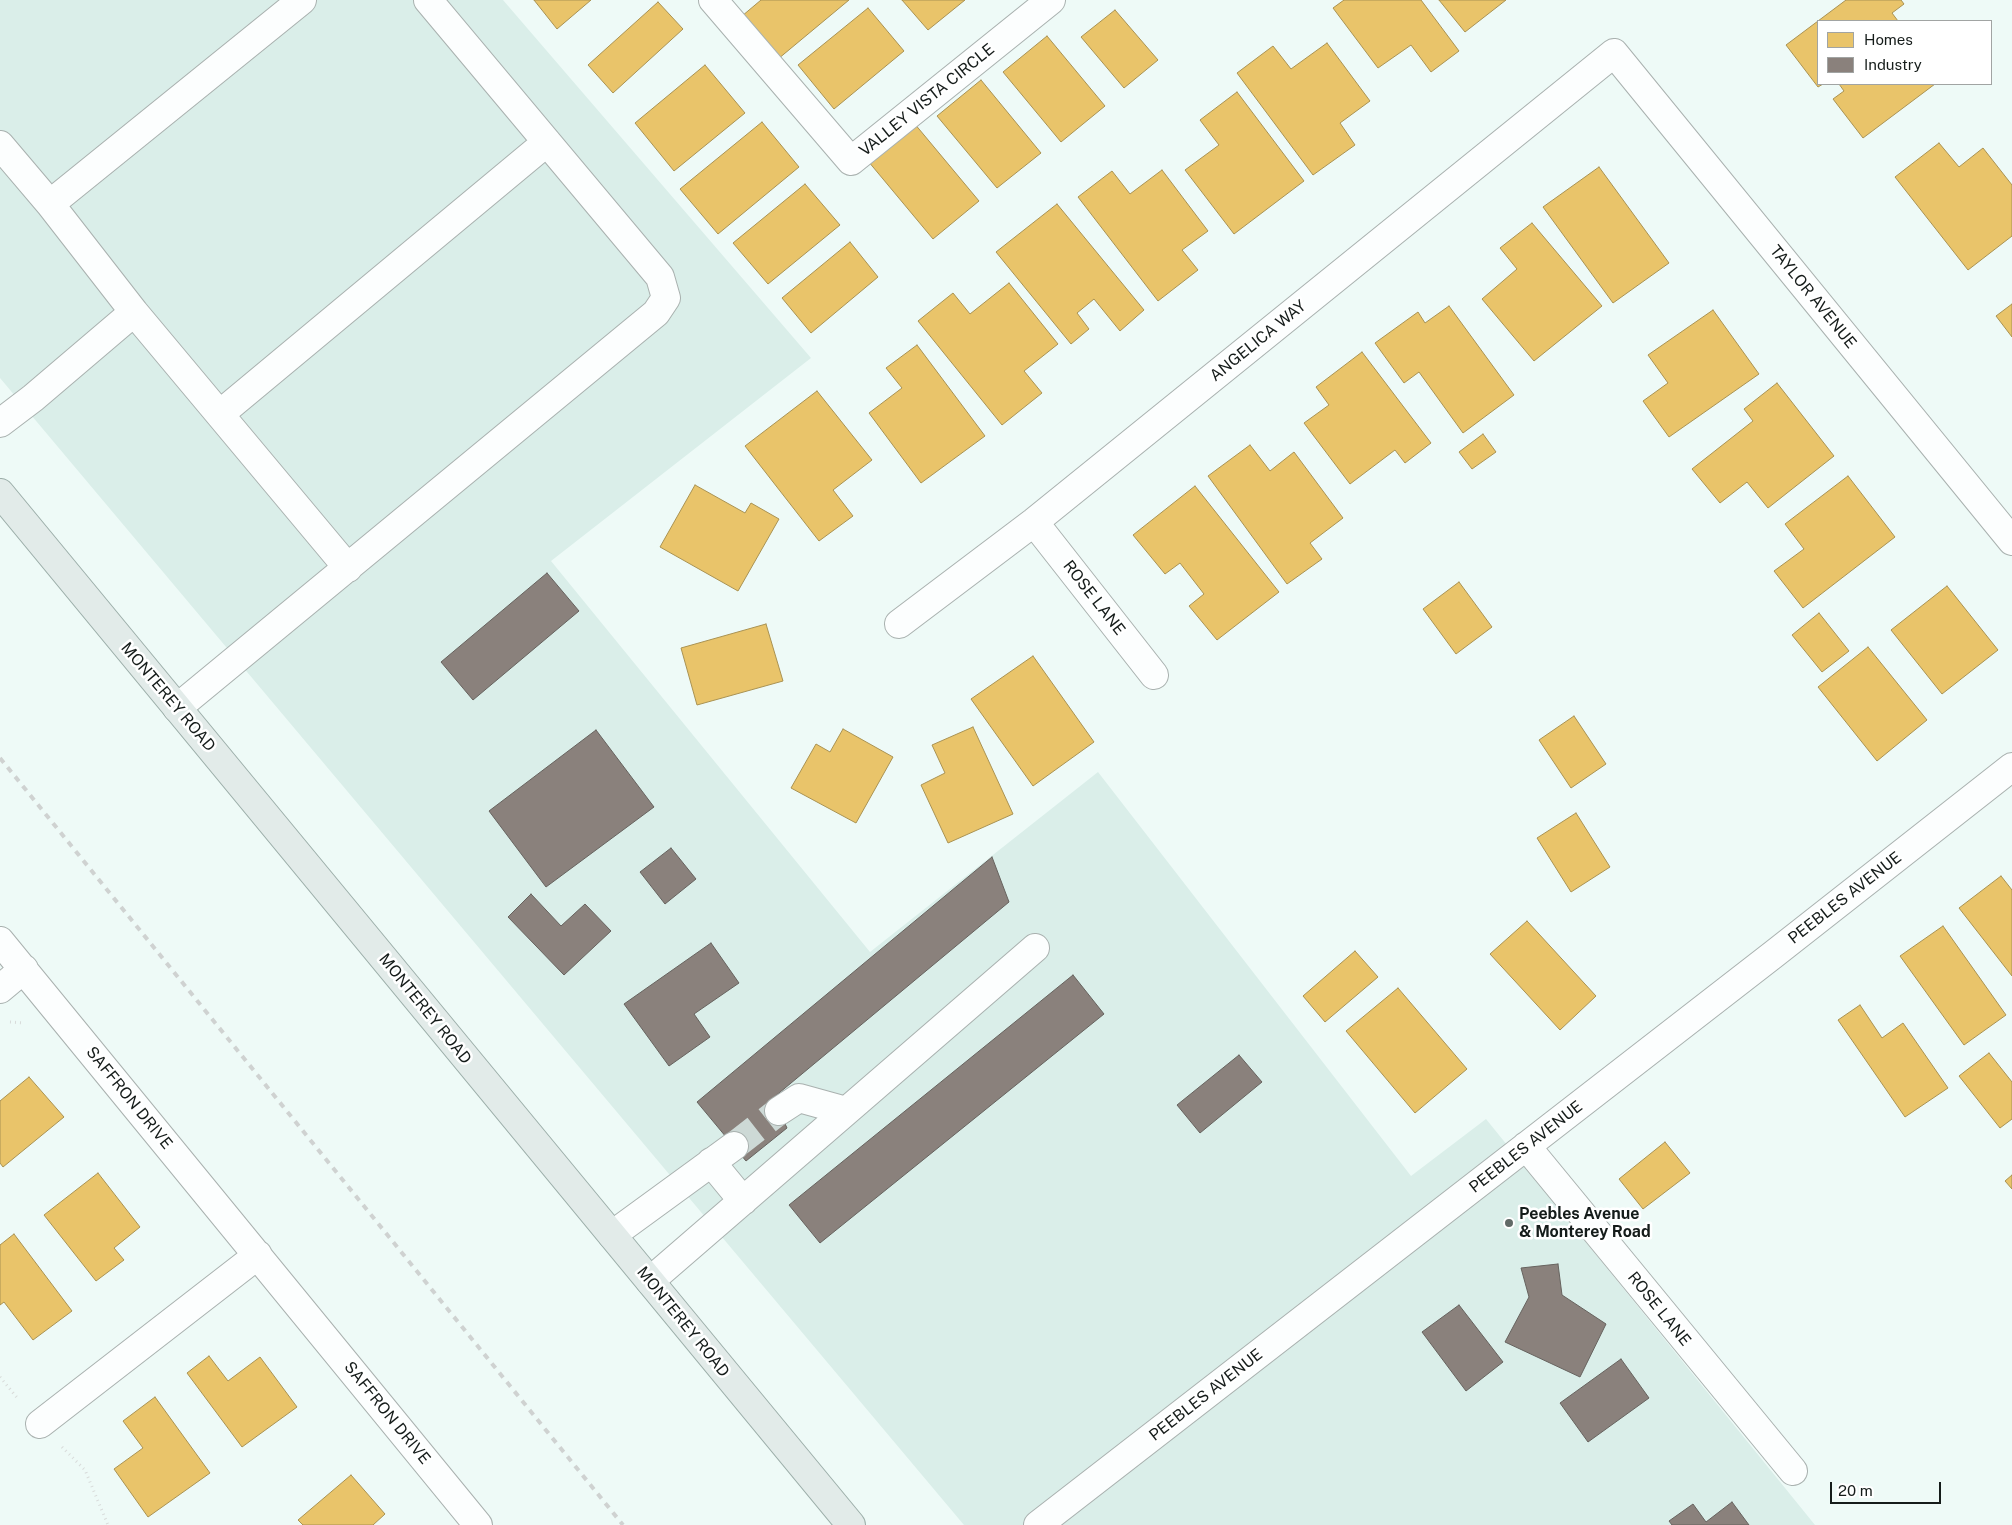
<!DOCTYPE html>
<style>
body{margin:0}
#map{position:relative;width:2012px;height:1525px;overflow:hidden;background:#eefaf7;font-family:"Public Sans",sans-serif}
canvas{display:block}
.legend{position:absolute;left:1817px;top:20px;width:175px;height:65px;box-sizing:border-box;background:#fff;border:1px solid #a1a4a3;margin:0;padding:6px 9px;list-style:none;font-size:15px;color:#151c1a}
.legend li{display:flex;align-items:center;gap:10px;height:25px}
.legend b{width:25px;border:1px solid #a1a4a3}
.scale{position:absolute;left:1830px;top:1482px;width:111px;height:22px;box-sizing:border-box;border:2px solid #151c1a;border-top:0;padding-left:6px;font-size:15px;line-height:18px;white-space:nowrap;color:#151c1a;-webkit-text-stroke:4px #fff;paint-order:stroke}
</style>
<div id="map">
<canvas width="2012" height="1525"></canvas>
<ul class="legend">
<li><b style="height:14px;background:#e9c46a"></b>Homes</li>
<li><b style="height:14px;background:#8a817c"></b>Industry</li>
</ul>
<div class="scale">20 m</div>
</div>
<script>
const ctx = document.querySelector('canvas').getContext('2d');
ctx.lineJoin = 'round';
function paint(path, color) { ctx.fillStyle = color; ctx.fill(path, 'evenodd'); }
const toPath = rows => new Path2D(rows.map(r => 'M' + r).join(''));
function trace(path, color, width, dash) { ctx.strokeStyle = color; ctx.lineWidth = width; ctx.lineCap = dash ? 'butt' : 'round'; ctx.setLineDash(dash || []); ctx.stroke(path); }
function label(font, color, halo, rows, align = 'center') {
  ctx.font = font + ' "Public Sans",sans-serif'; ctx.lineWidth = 5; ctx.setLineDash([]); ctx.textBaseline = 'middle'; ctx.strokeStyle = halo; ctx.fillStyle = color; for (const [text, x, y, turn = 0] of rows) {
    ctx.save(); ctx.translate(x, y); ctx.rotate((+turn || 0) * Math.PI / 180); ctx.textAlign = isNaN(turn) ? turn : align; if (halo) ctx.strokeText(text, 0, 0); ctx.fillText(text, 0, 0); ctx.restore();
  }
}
const built = toPath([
 [0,0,503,0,811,358,551,561,870,952,1098,772,1411,1176,1486,1119,1815,1525,964,1525,0,378]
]);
const homes = toPath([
 [534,0,591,0,557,29,534,0],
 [761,0,849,0,778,59,742,16,761,0],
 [902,0,965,0,928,30,902,0],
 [1344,0,1421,0,1459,51,1431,72,1411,45,1378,68,1333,8,1344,0],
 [1439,0,1506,0,1465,32,1439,0],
 [1846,0,1901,0,1904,4,1892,13,1898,21,1818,21,1818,84,1823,84,1818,87,1786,45,1846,0],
 [658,2,683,29,613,93,588,65,658,2],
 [868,8,904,51,834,109,798,65,868,8],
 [1115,10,1158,60,1124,88,1081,37,1115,10],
 [1047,36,1105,106,1061,142,1003,72,1047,36],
 [1327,43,1370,101,1340,123,1355,145,1313,175,1237,73,1273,46,1291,69,1327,43],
 [705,65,745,113,674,171,635,123,705,65],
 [981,80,1041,153,997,188,937,116,981,80],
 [1839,84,1935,84,1863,138,1833,99,1844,91,1839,84],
 [1237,92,1304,181,1234,234,1185,170,1219,145,1200,120,1237,92],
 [762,122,799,167,718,234,680,189,762,122],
 [914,123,979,201,933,239,868,161,914,123],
 [1939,143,1959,167,1983,148,2012,185,2012,236,1968,270,1895,177,1939,143],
 [1599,167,1669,263,1613,303,1543,207,1599,167],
 [1162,170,1208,231,1182,250,1198,270,1158,301,1078,197,1112,171,1130,194,1162,170],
 [805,184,840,225,768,284,733,243,805,184],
 [1057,204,1144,310,1120,331,1094,299,1077,313,1089,329,1071,344,996,252,1057,204],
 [1532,223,1602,306,1534,361,1482,299,1517,269,1500,248,1532,223],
 [850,242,878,277,811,333,782,298,850,242],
 [1009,283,1058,344,1024,371,1042,393,1002,425,918,321,953,293,970,314,1009,283],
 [2012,304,2012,337,1996,316,2012,304],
 [1449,306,1514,395,1463,433,1419,372,1404,383,1375,343,1418,312,1425,323,1449,306],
 [1713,310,1759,374,1669,437,1643,401,1668,383,1648,355,1713,310],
 [917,345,985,436,921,483,869,413,902,388,886,368,917,345],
 [1362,352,1431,443,1405,463,1395,450,1350,484,1304,423,1329,405,1316,387,1362,352],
 [1777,383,1834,456,1768,508,1747,482,1720,503,1692,469,1753,421,1744,409,1777,383],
 [817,391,872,460,833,490,853,516,819,541,745,446,817,391],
 [1483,434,1496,452,1472,469,1459,452,1483,434],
 [1250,445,1270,471,1294,452,1343,518,1310,543,1322,559,1287,584,1208,476,1250,445],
 [1848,476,1895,537,1803,608,1774,571,1804,549,1785,524,1848,476],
 [695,485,745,513,751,503,779,519,738,591,660,547,695,485],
 [1195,486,1279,592,1217,640,1189,606,1204,594,1180,563,1165,574,1133,535,1195,486],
 [1459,582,1492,627,1456,654,1423,609,1459,582],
 [1947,586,1998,650,1942,694,1891,630,1947,586],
 [1819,613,1849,651,1822,672,1792,635,1819,613],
 [766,624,783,681,697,705,681,648,766,624],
 [1868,647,1927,720,1877,761,1818,687,1868,647],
 [1033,656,1094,742,1033,786,971,699,1033,656],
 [1574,716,1606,764,1571,788,1539,740,1574,716],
 [973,727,1013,814,948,843,921,785,945,773,932,745,973,727],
 [843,729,893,757,856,823,791,788,816,744,830,752,843,729],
 [1576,813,1610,867,1571,892,1537,838,1576,813],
 [2001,876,2012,890,2012,976,1959,908,2001,876],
 [1527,921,1596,996,1560,1030,1490,954,1527,921],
 [1943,926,2006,1015,1964,1045,1900,956,1943,926],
 [1355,951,1378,977,1325,1022,1303,996,1355,951],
 [1398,988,1467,1069,1415,1113,1346,1031,1398,988],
 [1860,1005,1882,1038,1903,1023,1948,1088,1905,1117,1838,1020,1860,1005],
 [1989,1053,2012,1082,2012,1119,2000,1128,1959,1076,1989,1053],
 [29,1077,64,1117,3,1167,0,1163,0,1101,29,1077],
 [1665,1142,1690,1173,1643,1209,1619,1179,1665,1142],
 [98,1173,140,1227,114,1248,124,1260,96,1281,44,1215,98,1173],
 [2012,1175,2012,1189,2005,1181,2012,1175],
 [14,1234,72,1311,33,1340,4,1302,0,1305,0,1245,14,1234],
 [209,1356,228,1381,260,1357,297,1407,242,1447,187,1373,209,1356],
 [155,1397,210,1473,148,1517,114,1469,143,1448,123,1421,155,1397],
 [351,1475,385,1514,373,1525,303,1525,298,1520,351,1475]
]);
const industry = toPath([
 [547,573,579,611,473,700,441,662,547,573],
 [596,730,654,807,546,887,489,811,596,730],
 [671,848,696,879,665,904,640,872,671,848],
 [992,857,1009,902,773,1098,787,1128,746,1161,697,1102,992,857],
 [531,894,561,926,585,904,611,931,564,975,508,917,531,894],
 [711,943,739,983,694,1014,710,1037,669,1066,624,1004,711,943],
 [1073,975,1104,1014,820,1243,789,1205,1073,975],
 [1239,1055,1262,1082,1200,1133,1177,1105,1239,1055],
 [1558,1264,1562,1295,1606,1324,1580,1377,1505,1342,1529,1297,1521,1268,1558,1264],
 [1459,1305,1503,1362,1466,1391,1422,1332,1459,1305],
 [1621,1359,1649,1398,1588,1442,1560,1403,1621,1359],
 [1732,1502,1749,1525,1672,1525,1669,1521,1693,1504,1706,1522,1732,1502]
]);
const minorTunnel = toPath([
 [734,1146,779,1111]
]);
const path = toPath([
 [10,1022,24,1023],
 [0,1377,19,1400],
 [62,1447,85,1470,108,1525]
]);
const minor = toPath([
 [713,0,851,161,1051,0],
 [0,145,50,204,134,312,33,398,0,423],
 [50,204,302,0],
 [134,312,348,568],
 [220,414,547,142],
 [1034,522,1154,675],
 [899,624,1034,522,1614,53,2012,541],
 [177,708,656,313,666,298,660,277,428,0],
 [0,941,478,1525],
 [0,989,24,969],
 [779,1111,799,1098,846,1111],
 [1526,1146,1793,1471],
 [711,1162,743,1201],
 [612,1235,734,1146],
 [650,1281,1035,948],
 [40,1424,258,1255],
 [1038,1525,1774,954,2012,767]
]);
const major = toPath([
 [0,493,851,1525]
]);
const rail = toPath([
 [0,758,623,1525]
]);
const markers = [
 [1509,1223,5,"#616a67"]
];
const streetNames = [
 ["VALLEY VISTA CIRCLE",927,100,-39],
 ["TAYLOR AVENUE",1813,297,51],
 ["ANGELICA WAY",1258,341,-39],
 ["ROSE LANE",1094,598,52],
 ["MONTEREY ROAD",168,697,50],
 ["PEEBLES AVENUE",1845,898,-38],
 ["MONTEREY ROAD",425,1009,51],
 ["SAFFRON DRIVE",129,1098,51],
 ["PEEBLES AVENUE",1526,1147,-38],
 ["ROSE LANE",1659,1309,51],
 ["MONTEREY ROAD",683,1322,51],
 ["PEEBLES AVENUE",1206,1395,-38],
 ["SAFFRON DRIVE",387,1413,51]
];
const poiNames = [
 ["Peebles Avenue",1519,1214],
 ["& Monterey Road",1519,1232]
];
paint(built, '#daeee9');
paint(homes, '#e9c46a');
trace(homes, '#a99252', 1);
paint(industry, '#8a817c');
trace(industry, '#67635f', 1);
trace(minorTunnel, '#cdd9d6', 28, [28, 14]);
trace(minor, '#a9b1af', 30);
trace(major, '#9caea9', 30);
trace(path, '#d8dbda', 3, [1, 4]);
trace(minor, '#fcfefe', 28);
trace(major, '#e2ebe9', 28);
trace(rail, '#cfd2d1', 4, [6, 6]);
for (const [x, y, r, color] of markers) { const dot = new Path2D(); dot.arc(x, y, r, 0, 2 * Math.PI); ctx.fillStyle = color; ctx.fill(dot); trace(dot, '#fff', 2); }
label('16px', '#151c1a', '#fff', streetNames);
label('bold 16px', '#151c1a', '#fff', poiNames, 'left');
</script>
